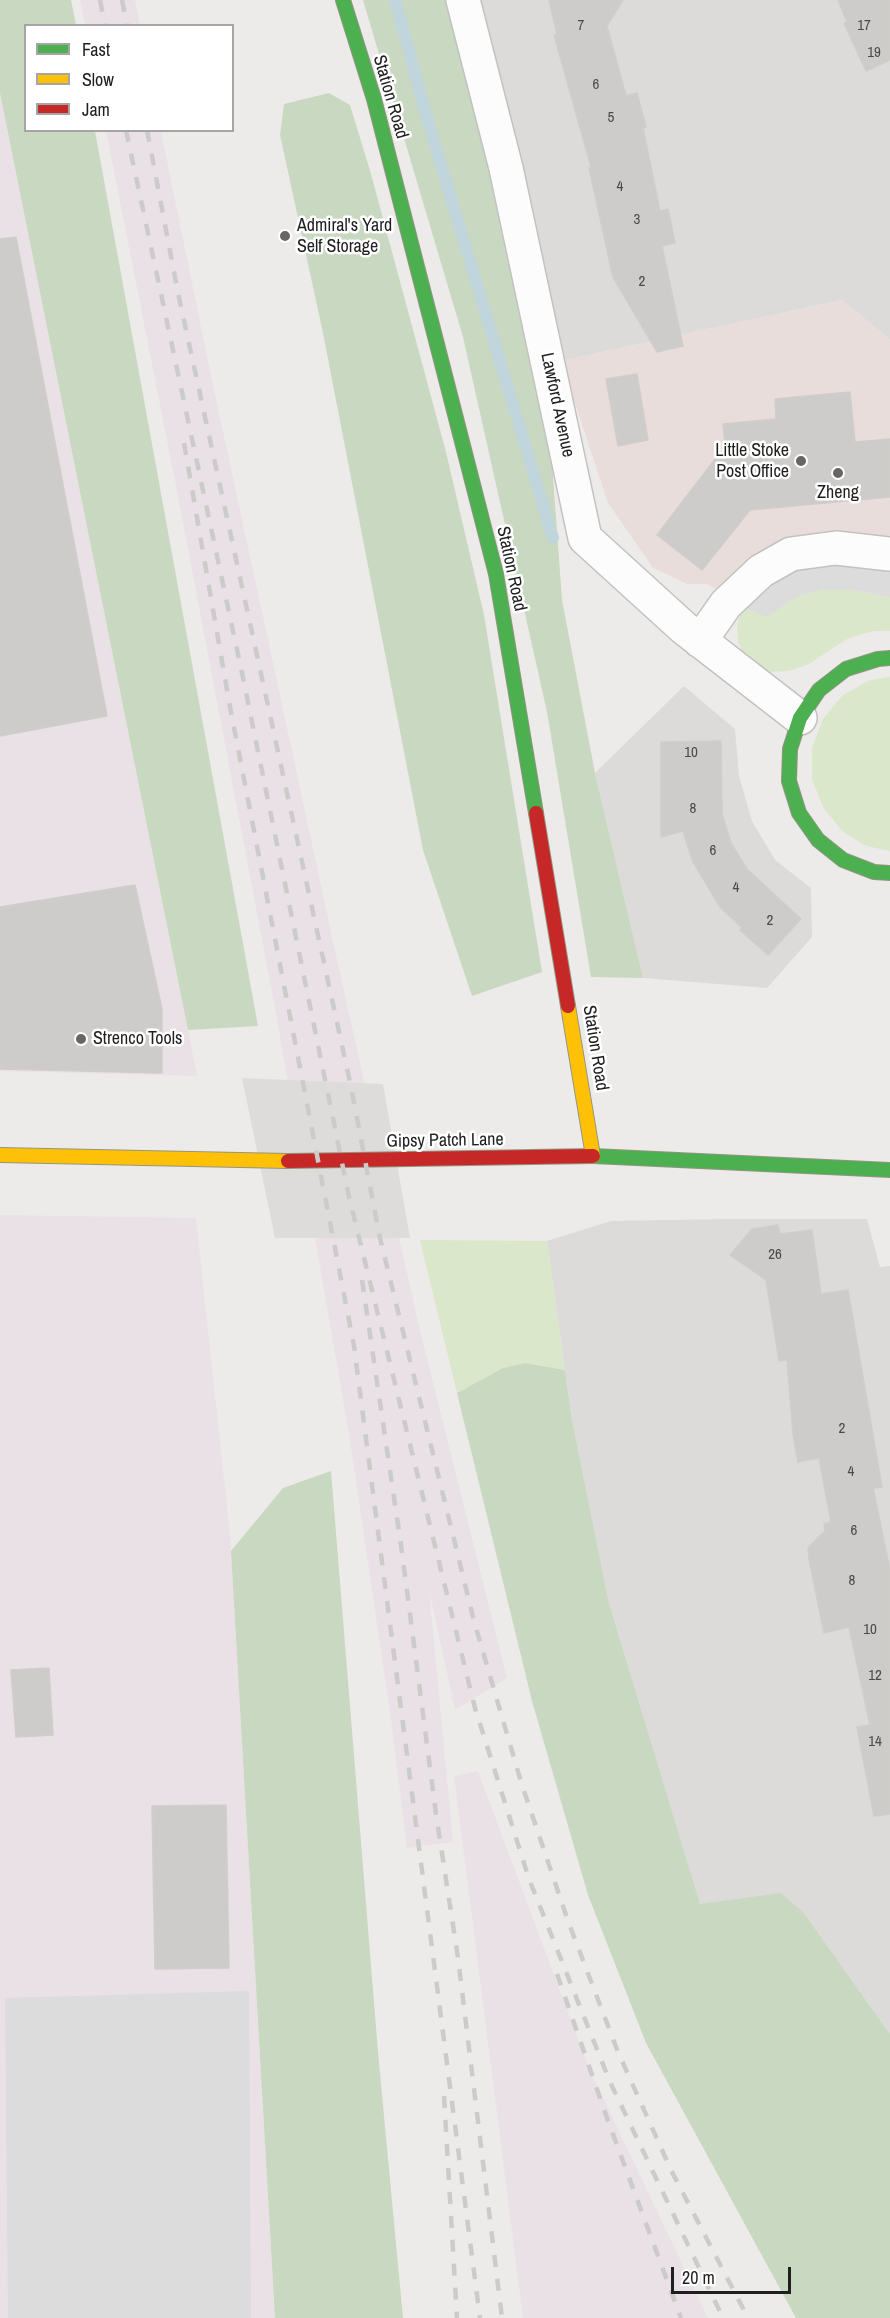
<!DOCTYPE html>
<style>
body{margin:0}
#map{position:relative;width:890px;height:2318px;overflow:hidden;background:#edebe9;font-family:"Archivo Narrow",sans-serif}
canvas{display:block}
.legend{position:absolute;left:24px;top:24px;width:210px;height:108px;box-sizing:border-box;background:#fff;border:2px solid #a5a5a5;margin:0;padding:8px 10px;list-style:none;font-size:18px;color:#1f1f1f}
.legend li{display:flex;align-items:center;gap:12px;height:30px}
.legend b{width:30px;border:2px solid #a5a5a5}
.scale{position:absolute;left:671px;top:2267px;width:120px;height:27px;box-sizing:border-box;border:3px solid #1f1f1f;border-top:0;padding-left:8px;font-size:18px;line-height:21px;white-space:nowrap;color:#1f1f1f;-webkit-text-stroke:4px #fff;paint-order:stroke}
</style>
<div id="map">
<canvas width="890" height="2318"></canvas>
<ul class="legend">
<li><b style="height:8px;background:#4caf50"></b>Fast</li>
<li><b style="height:8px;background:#ffc107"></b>Slow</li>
<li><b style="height:8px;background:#c62828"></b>Jam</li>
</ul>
<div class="scale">20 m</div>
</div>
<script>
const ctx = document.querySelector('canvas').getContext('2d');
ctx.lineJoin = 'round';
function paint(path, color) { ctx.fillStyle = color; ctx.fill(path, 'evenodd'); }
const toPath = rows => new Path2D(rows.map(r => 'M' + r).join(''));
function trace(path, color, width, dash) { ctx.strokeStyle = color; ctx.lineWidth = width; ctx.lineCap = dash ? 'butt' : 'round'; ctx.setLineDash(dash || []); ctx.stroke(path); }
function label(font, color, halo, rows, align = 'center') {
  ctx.font = font + ' "Archivo Narrow",sans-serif'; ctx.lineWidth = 5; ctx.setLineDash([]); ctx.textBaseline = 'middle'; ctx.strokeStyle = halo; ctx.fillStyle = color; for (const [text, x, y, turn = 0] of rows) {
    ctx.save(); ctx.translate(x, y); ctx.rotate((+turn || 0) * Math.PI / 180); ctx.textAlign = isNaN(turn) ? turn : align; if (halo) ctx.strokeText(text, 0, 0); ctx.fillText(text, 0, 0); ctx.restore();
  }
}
const residential = toPath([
 [477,0,890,0,890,340,842,300,561,361],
 [684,686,735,729,739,776,752,821,775,860,811,888,812,937,767,988,643,978,595,773],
 [726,1219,867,1219,880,1267,890,1266,890,2034,804,1913,700,1905,609,1603,572,1420,547,1241,611,1221]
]);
const commercial = toPath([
 [842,300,890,340,890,597,854,590,743,607,707,584,687,584,653,568,608,503,561,361]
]);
const industrial = toPath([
 [80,0,135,0,140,25,85,25],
 [0,93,188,1030,197,1076,0,1071],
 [106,131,161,131,210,371,338,964,417,1318,507,1678,455,1710,429,1590,453,1842,407,1848,391,1719,349,1434,275,1008,176,486],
 [0,1215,196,1218,230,1534,275,2318,0,2318],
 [478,1771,588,2066,708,2318,523,2318,454,1776]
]);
const grass = toPath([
 [824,589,854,590,890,597,890,631,873,631,847,639,809,664,789,671,770,672,747,661,738,642,737,625,743,607,767,616,798,596],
 [890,677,890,851,866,846,842,831,823,807,812,779,812,748,823,719,843,695,870,680],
 [420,1240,547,1241,565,1370,525,1363,503,1368,457,1393]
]);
const forest = toPath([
 [0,0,71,0,76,25,26,26,26,130,95,131,258,1026,188,1030,0,93],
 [363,0,451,0,542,384,552,463,562,600,595,773,643,978,591,977,547,712,463,337],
 [329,93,350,105,371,174,446,452,484,615,542,972,472,996,423,850,323,333,280,135,284,104],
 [525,1363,565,1370,572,1420,609,1603,700,1904,781,1893,804,1913,890,2034,890,2318,796,2318,646,2043,588,1895,532,1701,457,1393,503,1368],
 [331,1471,378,2052,403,2318,275,2318,231,1551,283,1488]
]);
const parking = toPath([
 [828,563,890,569,890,597,854,590,824,589,798,596,767,617,743,607,773,579,800,567],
 [249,1991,251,2318,8,2318,5,1998]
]);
const pier = toPath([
 [242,1078,383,1084,410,1238,275,1238]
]);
const stream = toPath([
 [395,0,427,118,553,538]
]);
const building = toPath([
 [549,0,623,0,607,26,626,96,637,93,646,127,643,128,660,211,668,209,675,243,662,246,683,346,657,352,613,277,589,168,591,167,554,35,557,34,549,0],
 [838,0,890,0,890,60,866,71,844,23,847,22,838,0],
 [16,237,107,716,0,736,0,239,16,237],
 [637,374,648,440,618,446,606,379,637,374],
 [850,392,855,442,890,439,890,497,750,510,702,570,657,535,718,455,726,454,723,424,776,419,775,399,850,392],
 [721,741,722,814,731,843,747,869,801,919,768,955,740,930,742,928,720,907,692,860,683,831,661,837,661,742,721,741],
 [135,885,162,1009,162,1073,0,1069,0,907,135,885],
 [778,1225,780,1234,812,1230,821,1294,848,1290,882,1487,873,1488,890,1570,890,1814,874,1816,857,1727,870,1725,849,1627,824,1633,809,1559,808,1548,825,1531,824,1524,831,1522,819,1458,798,1462,793,1434,787,1360,779,1361,766,1280,730,1255,752,1229,778,1225],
 [49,1668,53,1735,16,1737,11,1670,49,1668],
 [226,1805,229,1968,155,1969,152,1806,226,1805]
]);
const street = toPath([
 [463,0,506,168,585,538,684,628,800,718],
 [700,641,726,604,761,571,791,554,836,548,890,554]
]);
const fast = toPath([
 [343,0,374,99,496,574,536,813],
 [890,658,878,659,846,669,819,690,800,718,790,749,789,781,799,813,818,840,843,860,874,872,890,873],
 [593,1156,890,1170]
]);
const slow = toPath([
 [568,1006,593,1156],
 [0,1155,288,1161]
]);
const jam = toPath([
 [536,813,568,1006],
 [288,1161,593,1156]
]);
const rail = toPath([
 [100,0,105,26],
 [122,0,127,26],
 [126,130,242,673,349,1197,475,1708,529,1879,610,2082,723,2318],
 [147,130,178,293,350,1082,380,1238,474,1621,521,1782,568,1921,618,2052,671,2170,748,2318],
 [184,443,230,707,354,1346,480,2318],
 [362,1280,401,1545,436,1814,458,1958,502,2318],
 [557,1974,607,2118,681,2318],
 [444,2096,457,2318]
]);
const markers = [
 [285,236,6,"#676666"],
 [801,461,6,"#676666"],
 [838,473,6,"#676666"],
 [81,1039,6,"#676666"]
];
const numberNames = [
 ["7",581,26],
 ["17",864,26],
 ["19",874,53],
 ["6",596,85],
 ["5",611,118],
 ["4",620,187],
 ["3",637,220],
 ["2",642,282],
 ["10",691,753],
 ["8",693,809],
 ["6",713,851],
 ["4",736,888],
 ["2",770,921],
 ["26",775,1255],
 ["2",842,1429],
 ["4",851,1472],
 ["6",854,1531],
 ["8",852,1581],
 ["10",870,1630],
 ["12",875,1676],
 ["14",875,1742]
];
const streetNames = [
 ["Station Road",390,97,74],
 ["Lawford Avenue",557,405,78],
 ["Station Road",511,569,78],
 ["Station Road",595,1048,81],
 ["Gipsy Patch Lane",445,1141,-1]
];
const poiNames = [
 ["Admiral's Yard",297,226],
 ["Self Storage",297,247],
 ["Little Stoke",789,451,"right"],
 ["Post Office",789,472,"right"],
 ["Zheng",838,493,"center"],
 ["Strenco Tools",93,1039]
];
paint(residential, '#dcdbda');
paint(commercial, '#e9dddc');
paint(industrial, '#eae1e6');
paint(grass, '#dae7cb');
paint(forest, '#c9d8c1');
paint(parking, '#dddcdc');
paint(pier, '#dddcdb');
trace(stream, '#c0d6dc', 12);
paint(building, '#ceccca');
trace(building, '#d0cdca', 1.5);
trace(street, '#c3c2c1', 36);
trace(fast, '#939582', 16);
trace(slow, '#939582', 16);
trace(jam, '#939582', 16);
trace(street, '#fcfcfc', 33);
trace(fast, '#4caf50', 14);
trace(slow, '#ffc107', 14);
trace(jam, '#c62828', 14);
trace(rail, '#cbcbca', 4.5, [12, 12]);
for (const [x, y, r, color] of markers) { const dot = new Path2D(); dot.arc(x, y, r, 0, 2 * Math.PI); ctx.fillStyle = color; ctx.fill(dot); trace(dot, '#fff', 2); }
label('15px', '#4b4a4a', null, numberNames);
label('18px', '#1f1f1f', '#fff', streetNames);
label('18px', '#1f1f1f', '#fff', poiNames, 'left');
</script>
